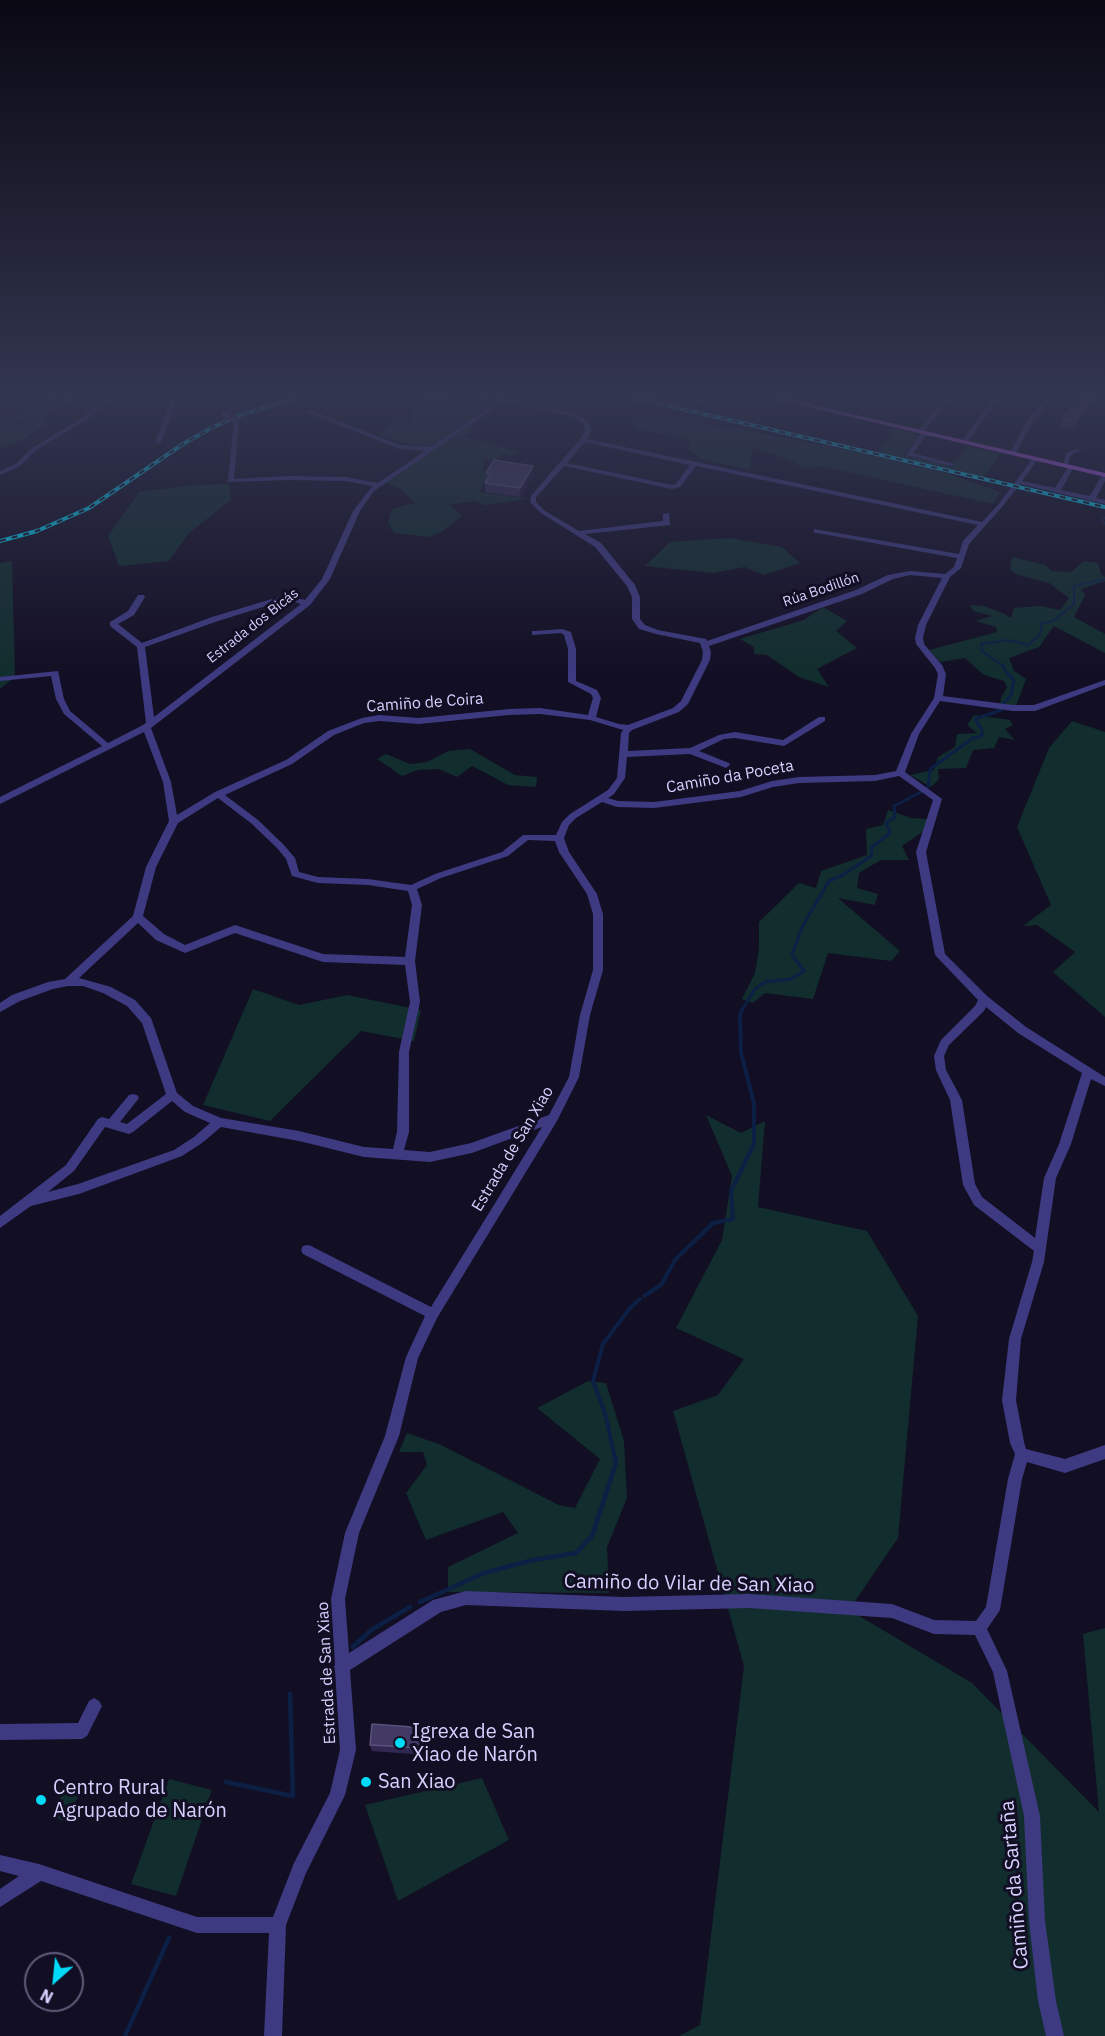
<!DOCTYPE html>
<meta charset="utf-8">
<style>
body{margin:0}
#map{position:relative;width:1105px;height:2036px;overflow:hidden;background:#120e23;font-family:"IBM Plex Sans",sans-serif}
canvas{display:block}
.north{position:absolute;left:24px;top:1952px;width:60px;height:60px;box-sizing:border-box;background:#120e23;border:2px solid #615c7b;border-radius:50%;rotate:207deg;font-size:16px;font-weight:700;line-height:24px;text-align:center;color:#d7d1ff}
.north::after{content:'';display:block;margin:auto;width:21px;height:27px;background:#02dafa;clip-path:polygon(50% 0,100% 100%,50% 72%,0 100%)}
</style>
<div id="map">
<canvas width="1105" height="2036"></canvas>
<div class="north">N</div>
</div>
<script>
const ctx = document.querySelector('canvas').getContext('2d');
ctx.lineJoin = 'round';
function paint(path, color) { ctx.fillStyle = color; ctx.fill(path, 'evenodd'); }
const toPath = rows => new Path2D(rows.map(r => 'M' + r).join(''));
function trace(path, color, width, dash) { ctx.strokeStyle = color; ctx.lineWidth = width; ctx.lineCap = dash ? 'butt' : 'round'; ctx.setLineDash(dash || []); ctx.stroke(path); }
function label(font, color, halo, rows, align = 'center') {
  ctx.font = font + ' "IBM Plex Sans",sans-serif'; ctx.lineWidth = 6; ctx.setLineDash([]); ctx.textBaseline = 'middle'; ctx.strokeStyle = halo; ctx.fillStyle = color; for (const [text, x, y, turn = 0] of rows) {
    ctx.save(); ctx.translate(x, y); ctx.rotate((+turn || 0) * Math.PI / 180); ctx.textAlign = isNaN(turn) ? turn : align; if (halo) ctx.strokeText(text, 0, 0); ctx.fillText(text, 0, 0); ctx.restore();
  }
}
const green = toPath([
 [61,399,77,399,48,414,41,428,22,440,0,448,0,429,11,428,28,421],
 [425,399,449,399,465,404,457,410,480,399,495,400,431,446,410,445,378,435,395,420,405,420,406,425,411,425,411,410],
 [661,413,728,429,733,428,871,455,948,474,1000,492,993,504,825,467,804,468,788,459,753,448,750,470,700,459,688,448,691,440,649,431,637,431,632,422,650,421,661,418],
 [470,425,476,427,464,437,521,452,512,456,501,454,496,460,484,458,483,470,489,472,480,492,527,499,486,505,474,501,450,505,462,516,441,532,429,537,394,533,388,523,392,509,415,503,399,488,386,483],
 [891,428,919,435,904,454,907,456,950,465,957,461,967,446,1000,454,984,477,877,453,892,434,888,432],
 [229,484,231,500,189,533,169,561,119,566,108,536,139,492,192,485],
 [731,538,782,547,800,563,764,575,745,567,713,573,645,566,670,542],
 [1012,557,1045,565,1052,571,1071,572,1084,561,1098,563,1101,574,1105,577,1105,581,1081,589,1085,595,1074,617,1105,634,1105,653,1054,626,1039,647,1009,658,1014,671,1026,679,1016,706,1000,704,1002,696,1007,687,1004,681,984,675,965,658,940,662,929,650,997,632,996,627,976,621,992,616,973,611,970,605,984,606,1003,613,1011,618,1014,608,1040,606,1060,610,1069,598,1049,583,1018,575,1010,569],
 [12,561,15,677,0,689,0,563],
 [823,607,847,621,836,631,857,648,817,669,829,687,799,677,767,655,754,654,754,647,740,639,804,620],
 [974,715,1010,720,1013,725,1005,729,1015,740,999,737,994,748,973,750,966,768,938,769,939,779,931,787,910,775,934,770,938,757,955,747,957,734,977,733,967,725],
 [1072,721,1105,732,1105,1017,1053,972,1075,952,1037,925,1023,926,1051,905,1017,827,1049,748],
 [470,749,515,775,537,777,536,787,508,785,472,766,457,777,439,769,418,770,402,776,377,759,386,754,410,764,427,762,448,751],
 [888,810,911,818,927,819,927,829,902,846,909,860,881,860,859,873,857,888,878,894,875,905,838,898,900,951,891,961,828,953,813,999,765,993,753,1003,742,999,755,973,759,948,759,922,799,883,816,888,821,871,867,855,866,829,883,825],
 [253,989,299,1005,347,995,421,1010,414,1041,361,1031,270,1121,203,1105],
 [706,1115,741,1133,765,1121,758,1207,867,1231,918,1316,898,1538,849,1610,972,1683,1099,1812,1083,1634,1105,1628,1105,2036,679,2036,700,2025,744,1666,673,1411,718,1395,744,1359,676,1328,722,1240,732,1176],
 [588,1381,606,1383,624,1441,627,1498,607,1547,609,1593,448,1592,448,1567,518,1533,503,1512,426,1540,406,1493,427,1465,423,1452,399,1452,407,1433,439,1444,559,1505,575,1508,600,1459,537,1408],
 [482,1778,509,1840,398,1901,365,1805],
 [169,1779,212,1790,176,1896,131,1884],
 [67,1783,82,1787,67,1822,52,1817]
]);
const water = toPath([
 [48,399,58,399,35,415,10,427,0,428,0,423]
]);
const streamFar3 = toPath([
 [1105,518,1102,519,1105,524],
 [1004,667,982,651,981,644,1008,640,1028,645,1040,634,1042,623,1053,621,1074,604,1074,586,1105,579]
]);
const streamFar2 = toPath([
 [1003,704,1011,695,1014,680,1006,672,1003,665],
 [928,787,930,769,973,738,982,736,982,730,975,719,1001,710],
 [741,1012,755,989,765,982,791,979,804,971,792,955,802,927,829,881,843,875,871,856,872,847,890,833,886,823,895,817,894,806,923,791]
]);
const streamFar1 = toPath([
 [644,1296,661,1285,675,1260,713,1223,733,1219,731,1191,754,1144,754,1103,741,1053,740,1014,742,1010],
 [615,1459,605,1413,593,1381,603,1344,630,1308,640,1299]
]);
const stream = toPath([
 [420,1602,484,1573,533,1560,576,1553,592,1536,616,1463,615,1457],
 [353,1647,371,1630,410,1607],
 [226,1782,293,1796,290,1694],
 [125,2036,169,1938]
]);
const minor = toPath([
 [104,399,111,399,86,420,36,450,20,466,0,475,0,471,16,464,32,448,82,418,104,399],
 [168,399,174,399,175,405,161,442,158,444,155,442,169,405,168,399],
 [218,399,229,399,241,403,225,417,222,415,233,404,218,399],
 [495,399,507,399,576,414,589,422,591,431,587,439,982,522,998,505,1033,458,1038,459,1022,481,1055,488,1068,467,1071,465,1074,467,1061,490,1090,496,1102,475,1105,473,1105,481,1096,498,1105,500,1105,504,1020,484,1002,507,969,544,961,568,950,577,926,625,923,638,924,644,942,665,946,674,943,696,1013,705,1034,705,1105,680,1105,685,1035,711,1013,711,940,701,919,734,905,772,942,799,926,852,945,954,987,996,1026,1027,1105,1077,1105,1086,1091,1079,1071,1144,1056,1178,1044,1262,1021,1339,1016,1400,1024,1442,1026,1449,1065,1459,1105,1445,1105,1459,1065,1473,1027,1462,1022,1479,1000,1610,987,1629,1007,1671,1040,1816,1045,1921,1056,2001,1064,2036,1046,2036,1038,2001,1029,1921,1024,1816,993,1672,975,1635,934,1634,892,1618,749,1608,624,1611,466,1605,441,1612,350,1670,356,1750,345,1795,306,1873,286,1925,282,2036,264,2036,269,1933,197,1933,41,1881,0,1907,0,1889,19,1876,0,1871,0,1855,39,1864,197,1917,273,1917,294,1863,330,1793,340,1750,335,1671,334,1667,335,1664,331,1599,345,1533,385,1436,406,1357,425,1316,303,1254,301,1250,303,1246,307,1245,311,1246,431,1307,542,1127,472,1153,430,1162,364,1157,299,1141,221,1127,202,1143,182,1156,79,1194,31,1206,0,1228,0,1216,66,1165,98,1119,102,1117,109,1119,129,1095,133,1094,137,1095,139,1098,120,1122,127,1124,166,1094,142,1023,127,1006,103,993,83,986,68,986,53,989,20,1001,0,1012,0,1003,12,995,48,982,65,979,133,916,146,867,169,821,163,782,144,732,0,804,0,797,102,746,64,714,56,699,51,676,0,681,0,677,58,671,64,699,70,711,108,743,143,725,146,723,137,647,110,626,110,622,128,611,138,595,144,595,145,597,134,615,118,624,142,643,212,617,275,598,292,597,305,600,322,579,353,511,370,489,373,486,345,481,288,480,228,482,234,420,239,421,234,479,288,476,345,477,378,483,425,451,397,448,306,412,306,410,310,410,400,445,430,447,498,401,495,399],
 [504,402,572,416,583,423,585,431,580,439,531,496,530,502,541,513,595,547,627,586,632,597,632,619,639,629,656,634,700,643,703,652,702,660,681,701,673,708,628,725,619,724,596,717,601,698,597,690,576,681,576,649,571,632,562,629,535,631,532,631,532,635,561,633,564,635,568,649,568,682,591,694,593,698,588,715,540,708,509,709,419,718,379,715,362,718,328,731,286,760,215,792,177,815,171,782,151,728,310,605,330,579,360,511,374,491,504,402],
 [585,442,690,465,676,484,672,485,567,463,585,442],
 [564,466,672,489,680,487,696,466,978,525,963,541,959,554,814,529,814,533,817,533,957,558,954,567,945,574,910,571,888,575,856,590,707,641,706,639,658,630,645,625,640,619,640,597,635,585,601,543,585,534,670,525,669,513,663,514,663,521,579,531,545,511,536,502,536,497,564,466],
 [910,575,942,578,918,625,915,638,916,644,935,668,938,674,934,698,911,734,896,771,875,775,799,777,772,781,740,791,654,802,618,801,608,798,614,794,625,778,627,757,690,754,726,768,730,765,729,763,699,751,724,739,735,738,784,746,825,721,825,717,819,717,783,740,735,732,719,735,690,748,628,751,629,733,632,730,679,712,688,704,710,660,711,652,709,646,862,594,893,579,910,575],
 [292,601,301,604,154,717,145,647,218,621,279,602,292,601],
 [540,714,590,720,623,730,621,733,617,778,608,790,570,814,562,822,556,835,523,835,502,852,435,874,411,885,368,879,318,877,299,872,295,858,283,844,258,820,225,795,292,764,334,735,364,723,379,721,419,724,509,715,540,714],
 [899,776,933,800,916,852,935,955,978,1000,975,1006,941,1040,934,1056,936,1070,950,1100,963,1185,974,1205,1034,1251,1032,1262,1009,1339,1002,1400,1010,1443,1015,1454,1008,1479,986,1607,976,1621,934,1620,892,1604,749,1594,624,1597,466,1591,433,1600,349,1653,345,1599,359,1533,399,1436,418,1358,437,1318,557,1121,579,1077,590,1015,603,970,603,914,597,894,569,852,564,838,569,825,576,818,602,802,617,807,654,808,741,797,773,787,799,783,875,781,899,776],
 [218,798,252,824,277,848,286,859,292,876,318,883,368,885,408,891,412,905,405,957,323,954,235,925,185,945,164,934,143,916,156,867,178,823,218,798],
 [528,840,555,841,559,852,587,894,593,914,593,970,580,1015,569,1077,549,1115,471,1143,430,1152,404,1150,409,1132,409,1052,420,1002,415,961,422,905,417,889,441,878,508,856,528,840],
 [138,923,156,940,185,953,235,933,323,962,405,965,410,1002,399,1052,397,1132,393,1149,364,1147,299,1131,221,1118,193,1106,177,1093,151,1018,135,1000,111,987,79,978,138,923],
 [986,1007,1018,1033,1082,1073,1059,1144,1044,1178,1035,1238,982,1197,975,1184,962,1100,946,1070,944,1056,949,1045,984,1011,986,1007],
 [172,1101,185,1112,210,1123,194,1137,174,1150,78,1184,48,1192,74,1171,105,1127,129,1134,133,1132,172,1101],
 [696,399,703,399,698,403,695,401,696,399],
 [799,399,806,399,801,404,797,404,796,403,799,399],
 [944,399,950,399,924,431,928,433,913,453,954,464,951,466,907,455,906,454,921,434,917,432,944,399],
 [993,399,999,399,966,443,962,443,962,441,993,399],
 [1045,399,1051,399,1032,424,1015,454,1011,454,1010,453,1026,423,1045,399],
 [1076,449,1081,450,1071,455,1067,466,1063,466,1066,453,1076,449],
 [94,1698,99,1701,102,1706,87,1736,82,1739,0,1740,0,1724,78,1723,89,1701,94,1698]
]);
const major = toPath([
 [775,399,788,399,1105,473,1105,477,775,399]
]);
const rail = toPath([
 [639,399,1105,507],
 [0,541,37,531,89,508,183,444,211,428,243,414,295,399]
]);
const minorBridge = toPath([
 [225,415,236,421]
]);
const wall = toPath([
 [1089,406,1072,430,1059,427,1062,419,1077,407],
 [486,473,534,475,520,497,485,492,485,483,487,481],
 [428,1735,426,1755,372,1751,370,1745]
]);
const shadedWall = toPath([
 [1091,399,1089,406,1072,430,1075,422],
 [533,466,534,475,520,497,520,488],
 [426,1728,428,1735,426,1755,424,1748]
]);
const building = toPath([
 [1082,399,1091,399,1075,422,1062,419,1071,406,1077,407,1082,399],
 [494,460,533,466,520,488,485,483,491,473,486,473,494,460],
 [372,1724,426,1728,424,1748,370,1745,372,1724]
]);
const markers = [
 [400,1743,6,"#02dafa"],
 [366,1782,6,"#02dafa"],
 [41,1800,6,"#02dafa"]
];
const farStreetnames = [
 ["Rúa Bodillón",821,590,-19],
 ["Estrada dos Bicás",253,626,-38]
];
const streetNames = [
 ["Camiño de Coira",425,703,-4],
 ["Camiño da Poceta",730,777,-10],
 ["Estrada de San Xiao",513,1149,-59],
 ["Estrada de San Xiao",327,1673,-93]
];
const nearStreetnames = [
 ["Camiño do Vilar de San Xiao",689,1584,1],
 ["Camiño da Sartaña",1015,1885,-95]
];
const nearPoinames = [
 ["Igrexa de San",412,1732],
 ["Xiao de Narón",412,1755],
 ["San Xiao",378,1782],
 ["Centro Rural",53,1788],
 ["Agrupado de Narón",53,1811]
];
paint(green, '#112d2d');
paint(water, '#0c1f45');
trace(streamFar3, '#0c1f45', 2);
trace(streamFar2, '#0c1f45', 3);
trace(streamFar1, '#0c1f45', 4);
trace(stream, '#0c1f45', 4.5);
paint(minor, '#3e3a82');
paint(major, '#c559fe');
trace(rail, '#02dafa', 4);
trace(rail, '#120e23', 2, [6]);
trace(minorBridge, '#3e3a82', 7);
paint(wall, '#312751');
paint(shadedWall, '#1d1537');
paint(building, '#423964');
trace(building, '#5a517c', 1.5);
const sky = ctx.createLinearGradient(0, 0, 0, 684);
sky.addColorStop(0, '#0a0813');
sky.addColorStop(0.58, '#333650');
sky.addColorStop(1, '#33365000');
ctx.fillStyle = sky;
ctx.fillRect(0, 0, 1105, 684);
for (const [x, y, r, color] of markers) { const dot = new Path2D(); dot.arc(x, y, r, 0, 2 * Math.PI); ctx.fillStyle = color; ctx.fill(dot); trace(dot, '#120e23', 2); }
label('14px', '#d7d1ff', '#120e23', farStreetnames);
label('16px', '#d7d1ff', '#120e23', streetNames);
label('20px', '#d7d1ff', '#120e23', nearStreetnames);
label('20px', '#d7d1ff', '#120e23', nearPoinames, 'left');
</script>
